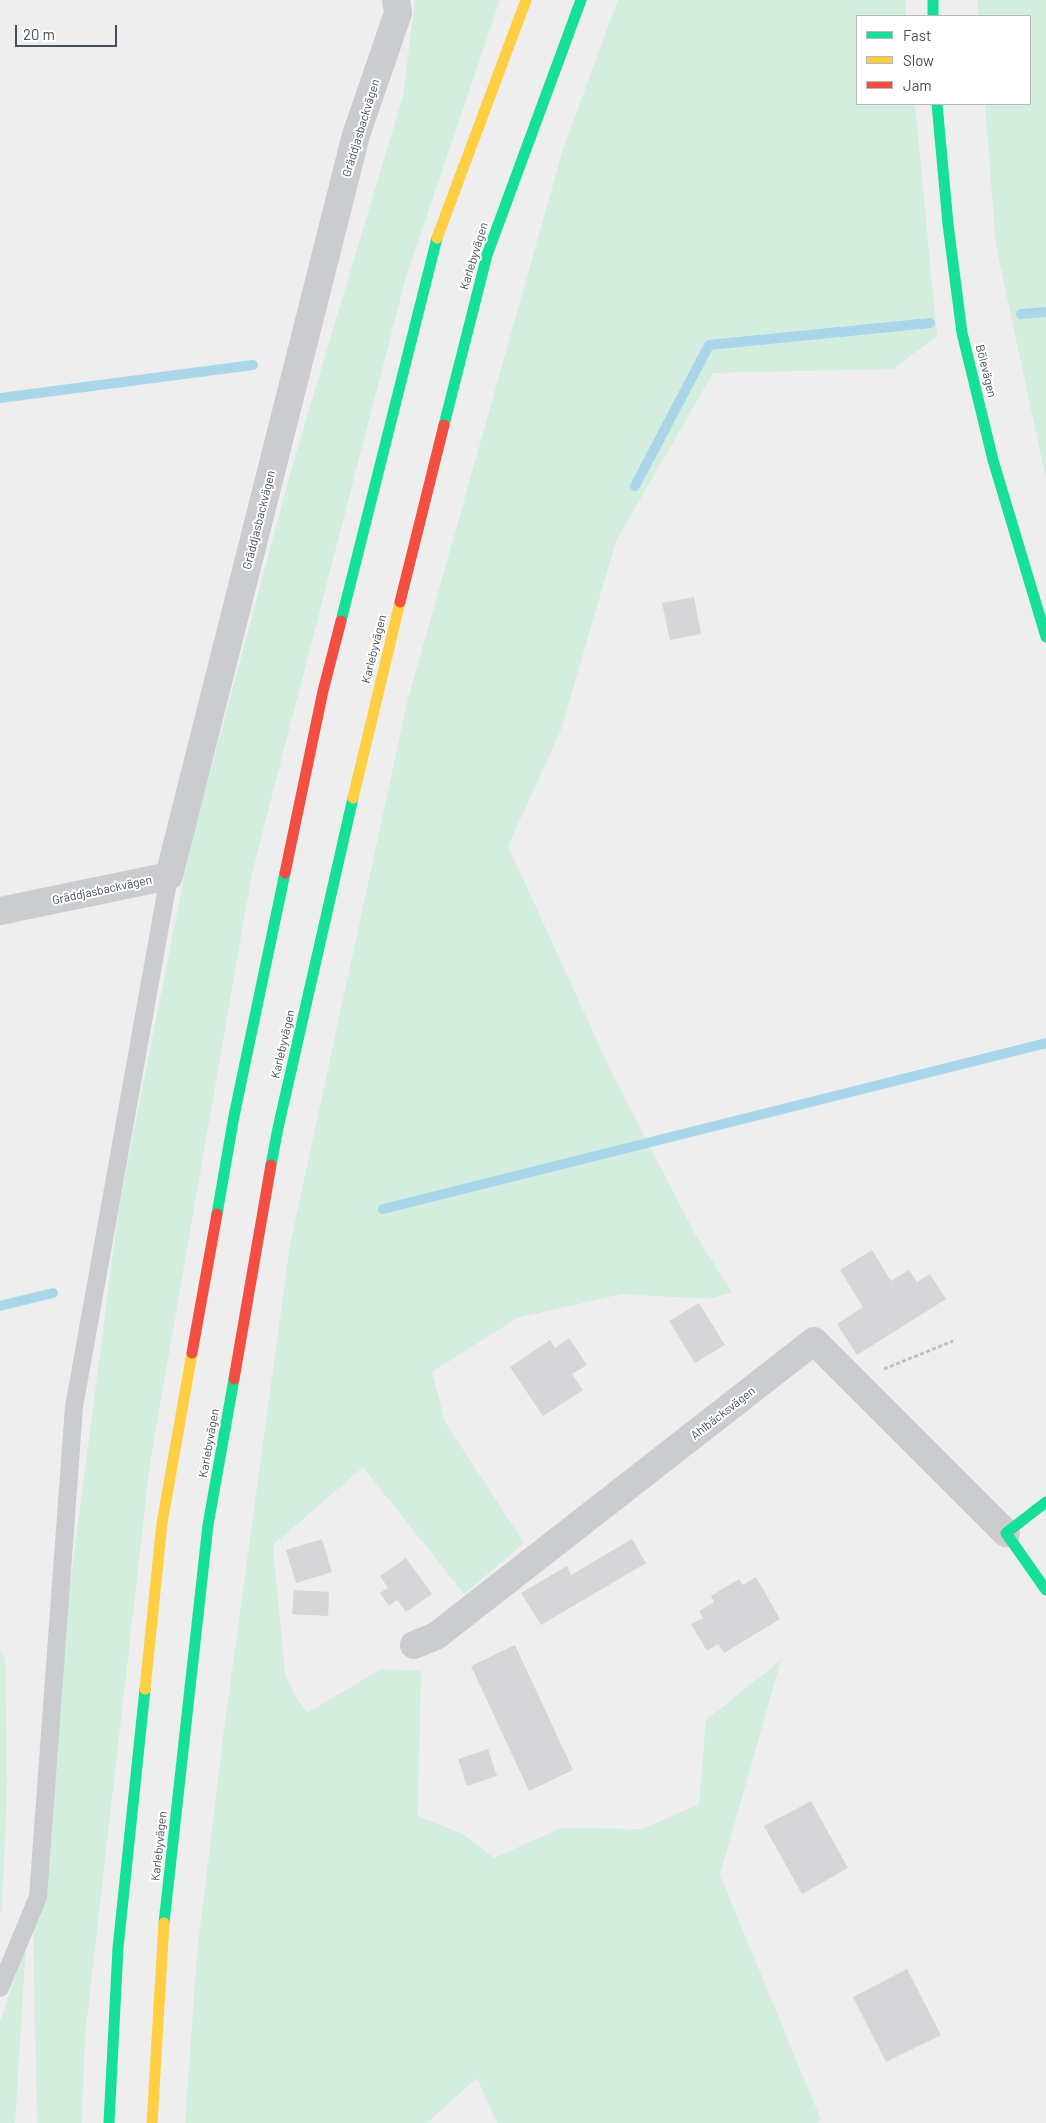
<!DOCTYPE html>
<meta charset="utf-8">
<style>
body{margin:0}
#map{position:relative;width:1046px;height:2123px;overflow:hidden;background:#efeeee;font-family:Barlow,sans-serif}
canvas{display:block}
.legend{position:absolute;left:856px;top:15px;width:175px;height:90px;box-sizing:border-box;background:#fff;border:1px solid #b5b9bd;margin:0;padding:6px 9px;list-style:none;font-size:15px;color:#464f59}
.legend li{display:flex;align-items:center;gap:10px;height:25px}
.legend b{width:25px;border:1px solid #b5b9bd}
.scale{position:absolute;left:15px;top:25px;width:102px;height:22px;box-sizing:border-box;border:2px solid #464f59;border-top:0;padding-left:6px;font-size:15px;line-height:18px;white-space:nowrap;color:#464f59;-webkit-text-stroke:4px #fff;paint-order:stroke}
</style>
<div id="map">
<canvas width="1046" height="2123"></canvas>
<ul class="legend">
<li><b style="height:6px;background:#16e098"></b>Fast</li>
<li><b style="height:6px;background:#ffcf43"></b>Slow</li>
<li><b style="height:6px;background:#f24e42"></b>Jam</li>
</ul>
<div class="scale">20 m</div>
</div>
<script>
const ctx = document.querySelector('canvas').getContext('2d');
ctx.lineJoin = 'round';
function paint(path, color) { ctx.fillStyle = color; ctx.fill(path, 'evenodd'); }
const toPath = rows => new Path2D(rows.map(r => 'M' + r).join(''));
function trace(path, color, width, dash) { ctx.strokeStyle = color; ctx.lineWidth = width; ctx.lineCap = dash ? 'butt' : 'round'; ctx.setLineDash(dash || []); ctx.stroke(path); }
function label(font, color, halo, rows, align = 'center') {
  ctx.font = font + ' Barlow,sans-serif'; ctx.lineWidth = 4; ctx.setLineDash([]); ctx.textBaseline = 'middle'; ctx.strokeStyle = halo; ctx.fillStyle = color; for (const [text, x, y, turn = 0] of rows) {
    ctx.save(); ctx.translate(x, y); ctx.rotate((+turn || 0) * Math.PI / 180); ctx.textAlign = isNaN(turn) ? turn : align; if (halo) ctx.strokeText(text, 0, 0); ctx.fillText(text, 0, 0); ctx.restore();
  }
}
const green = toPath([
 [415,0,500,0,406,277,252,873,150,1463,85,2036,82,2123,37,2123,32,1878,119,1207,190,847,294,460,403,96],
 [618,0,905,0,906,16,857,16,857,104,915,104,937,336,893,369,713,373,616,541,561,730,508,846,609,1067,695,1234,732,1292,709,1299,622,1294,517,1318,432,1372,445,1422,524,1543,464,1594,363,1467,273,1545,285,1674,292,1690,307,1713,381,1669,421,1671,418,1816,463,1834,494,1858,561,1828,642,1829,699,1804,706,1720,781,1660,720,1875,821,2120,815,2123,497,2123,477,2078,427,2123,185,2123,197,1954,224,1730,290,1245,407,703,563,149],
 [977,0,1046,0,1046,479,996,246,985,104,1030,104,1030,16,979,16],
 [0,1651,5,1658,7,1785,2,1913,0,1913],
 [26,1945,15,2123,0,2123,0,2022]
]);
const stream = toPath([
 [1021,314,1046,312],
 [0,398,253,365],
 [635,486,709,345,930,323],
 [383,1209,1046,1043],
 [0,1306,53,1293]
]);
const building = toPath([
 [694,597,701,634,670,640,662,603],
 [872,1250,891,1281,909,1270,917,1282,930,1274,946,1299,857,1355,837,1324,863,1307,840,1270],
 [699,1303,725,1345,695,1363,669,1321],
 [569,1338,587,1365,572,1374,583,1390,543,1416,510,1367,550,1340,555,1348],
 [322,1539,332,1572,296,1583,286,1550],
 [632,1539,646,1563,541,1625,521,1593,567,1566,571,1575],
 [406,1558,432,1594,406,1612,397,1600,389,1606,380,1593,388,1588,380,1576],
 [756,1577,780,1619,724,1653,718,1644,707,1651,691,1624,703,1618,699,1611,714,1602,711,1596,739,1579,743,1585],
 [294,1590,329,1592,328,1616,292,1614],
 [515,1645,573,1770,529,1791,471,1666],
 [488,1749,497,1776,467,1786,458,1759],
 [811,1801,848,1868,802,1894,764,1826],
 [907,1969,941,2035,886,2062,853,1997]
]);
const path = toPath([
 [884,1369,953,1341]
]);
const lane = toPath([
 [0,1988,38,1897,74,1407,169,876]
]);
const street = toPath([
 [0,911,169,876,356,135,398,13,396,0],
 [414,1645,436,1636,814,1341,1006,1533]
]);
const fast = toPath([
 [933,0,933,16],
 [937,104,948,224,962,333,993,460,1046,637],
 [444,425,487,255,581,0],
 [341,621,437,238],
 [271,1165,278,1128,353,798],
 [217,1214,234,1116,285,873],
 [1046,1502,1006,1533,1046,1590],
 [164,1923,208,1525,234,1379],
 [109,2123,118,1948,145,1689]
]);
const slow = toPath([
 [437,238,526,0],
 [353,798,400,602],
 [145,1689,162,1523,192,1353],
 [152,2123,164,1923]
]);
const jam = toPath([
 [400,602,444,425],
 [285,873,323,691,341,621],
 [192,1353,217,1214],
 [234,1379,271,1165]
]);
const streetNames = [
 ["Gräddjasbackvägen",361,128,-73],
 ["Karlebyvägen",474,256,-73],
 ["Bölevägen",986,371,76],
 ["Gräddjasbackvägen",259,520,-76],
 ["Karlebyvägen",374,649,-76],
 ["Gräddjasbackvägen",102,890,-12],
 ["Karlebyvägen",283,1044,-77],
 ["Ahlbäcksvägen",723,1413,-38],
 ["Karlebyvägen",209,1443,-80],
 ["Karlebyvägen",159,1846,-84]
];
paint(green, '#d3eddf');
trace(stream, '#a9d7e9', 10);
paint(building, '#d6d6d8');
trace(path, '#b7c3c0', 3, [4, 2.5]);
trace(lane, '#cacccf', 18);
trace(street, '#cacccf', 28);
trace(fast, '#16e098', 11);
trace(slow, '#ffcf43', 11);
trace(jam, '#f24e42', 11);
label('12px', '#464f59', '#fff', streetNames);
</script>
